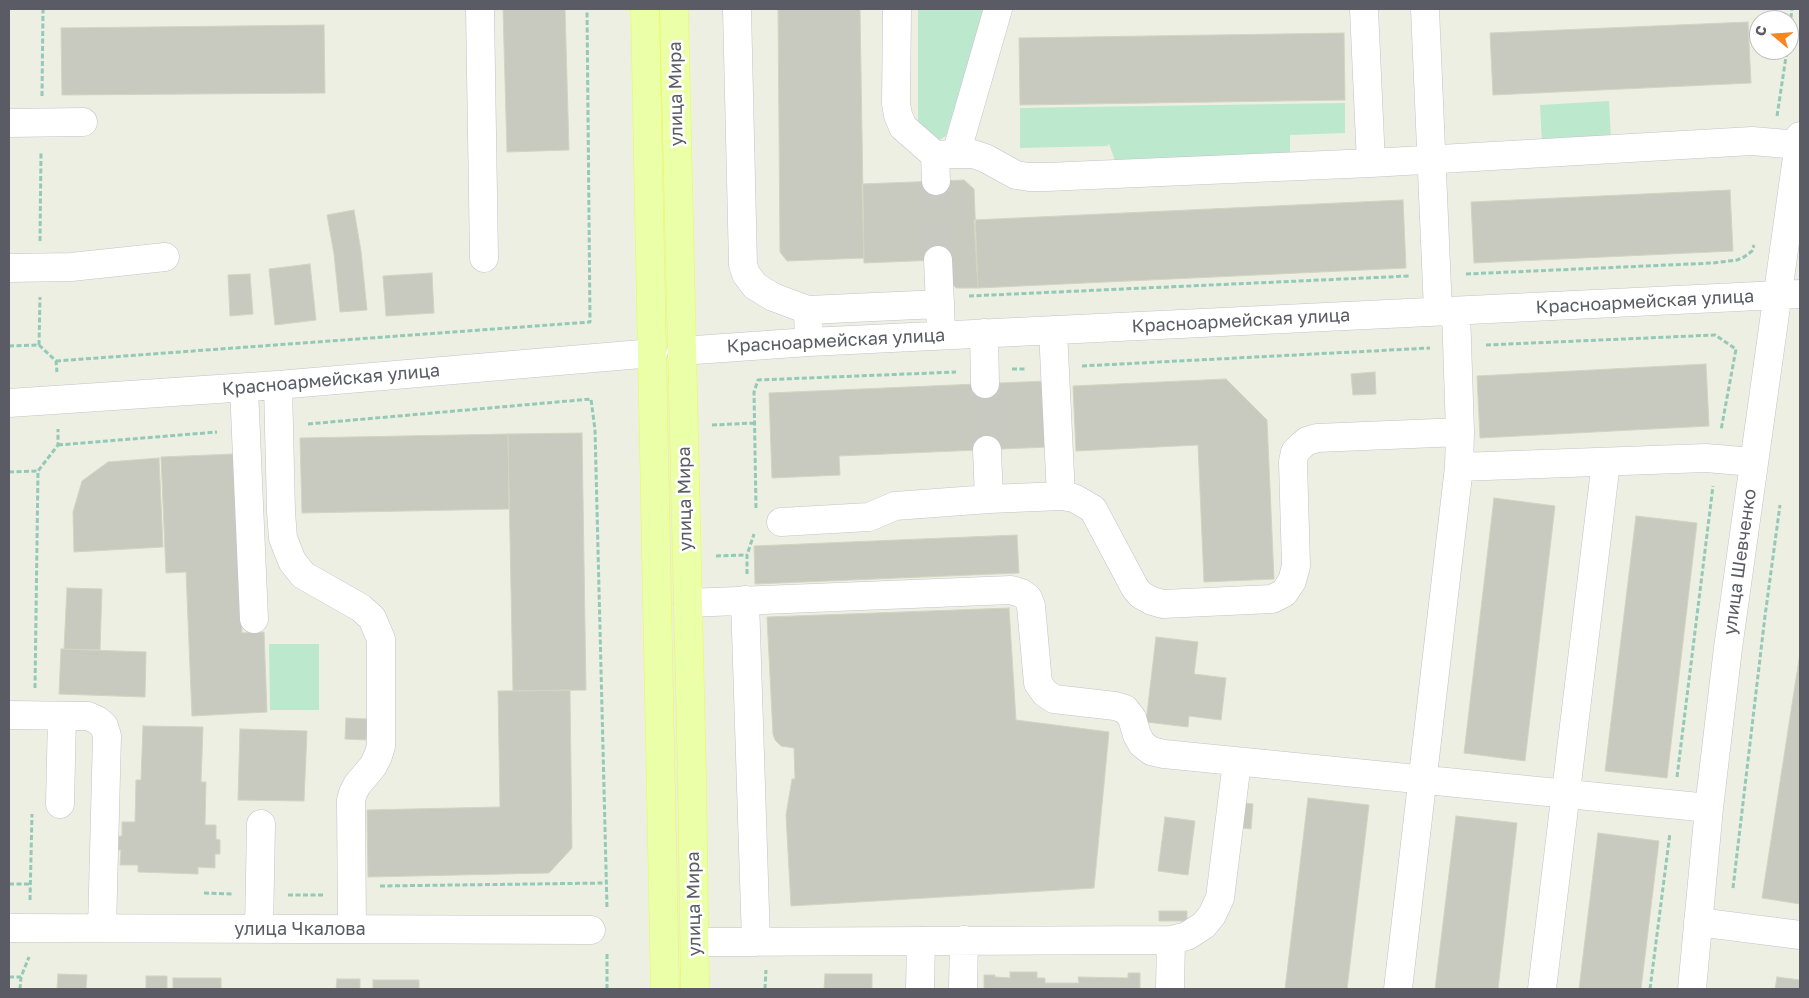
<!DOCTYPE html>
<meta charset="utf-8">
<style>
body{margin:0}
#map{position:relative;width:1809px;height:998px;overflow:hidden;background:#edefe2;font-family:"Golos Text",sans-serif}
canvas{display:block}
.frame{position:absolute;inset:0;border:10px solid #5a5b64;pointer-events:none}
.north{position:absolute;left:1749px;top:10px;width:50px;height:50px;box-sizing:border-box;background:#fff;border:1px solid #bdbdc1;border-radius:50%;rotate:288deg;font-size:14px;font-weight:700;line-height:20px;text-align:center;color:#5a5b64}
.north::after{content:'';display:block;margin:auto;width:18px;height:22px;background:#f78620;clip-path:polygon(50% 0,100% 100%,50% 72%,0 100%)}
</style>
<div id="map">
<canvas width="1809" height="998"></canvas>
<div class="frame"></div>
<div class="north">С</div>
</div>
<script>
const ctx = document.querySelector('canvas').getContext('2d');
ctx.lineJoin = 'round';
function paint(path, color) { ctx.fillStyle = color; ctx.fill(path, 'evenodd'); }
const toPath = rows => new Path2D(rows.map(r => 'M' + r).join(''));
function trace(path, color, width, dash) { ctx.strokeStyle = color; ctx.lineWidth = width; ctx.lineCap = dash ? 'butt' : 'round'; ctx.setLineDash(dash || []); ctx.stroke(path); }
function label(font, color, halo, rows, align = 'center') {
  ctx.font = font + ' "Golos Text",sans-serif'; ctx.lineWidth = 5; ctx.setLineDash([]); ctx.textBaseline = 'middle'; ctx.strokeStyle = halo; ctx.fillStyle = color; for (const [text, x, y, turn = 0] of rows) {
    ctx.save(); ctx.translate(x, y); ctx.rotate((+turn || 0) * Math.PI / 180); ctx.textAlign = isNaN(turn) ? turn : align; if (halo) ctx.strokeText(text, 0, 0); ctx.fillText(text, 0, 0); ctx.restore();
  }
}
const green = toPath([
 [918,9,985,9,946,136,939,140,933,141,918,125],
 [1609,101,1611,139,1542,143,1540,105],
 [1345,103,1345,133,1290,135,1290,157,1116,163,1109,144,1107,146,1020,148,1020,108],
 [269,644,319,644,319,710,270,710]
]);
const building = toPath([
 [503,9,565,9,569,150,507,152,503,9],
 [778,9,860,9,864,258,787,261,780,252,778,9],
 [1748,22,1751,83,1493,95,1490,33,1748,22],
 [324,25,325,93,62,95,61,28,324,25],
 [1344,33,1345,100,1020,105,1019,38,1344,33],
 [964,180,974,189,978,288,956,288,944,274,938,260,864,263,862,184,964,180],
 [1730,190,1733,251,1474,263,1471,202,1730,190],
 [1403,200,1406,268,978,288,974,220,1403,200],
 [354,210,361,251,367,310,340,312,334,254,327,215,354,210],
 [310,264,316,320,275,325,269,269,310,264],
 [432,273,434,313,386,316,383,276,432,273],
 [250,274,253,314,230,316,228,275,250,274],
 [1706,364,1709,426,1480,438,1477,376,1706,364],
 [1375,372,1376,394,1353,395,1351,374,1375,372],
 [1226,379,1267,420,1274,579,1204,582,1198,445,1076,451,1073,386,1226,379],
 [1046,381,1048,447,839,456,840,475,772,478,769,393,1046,381],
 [582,433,586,690,513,691,508,434,582,433],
 [508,434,509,509,302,513,300,438,508,434],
 [234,454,242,633,264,632,267,712,192,716,186,572,166,573,161,457,234,454],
 [159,458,163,547,74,552,73,512,82,481,108,462,159,458],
 [1494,498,1555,506,1525,761,1464,753,1494,498],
 [1636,516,1697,523,1667,778,1605,771,1636,516],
 [1017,535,1019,573,755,584,754,546,1017,535],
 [67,588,102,589,100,650,64,649,67,588],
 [1009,608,1016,720,1109,732,1094,888,791,906,786,815,792,779,795,779,794,748,781,746,775,740,773,734,767,617,1009,608],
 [1156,637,1198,642,1194,674,1226,678,1221,720,1189,716,1188,727,1146,722,1156,637],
 [61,649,146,652,145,697,59,694,61,649],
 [1800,653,1800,904,1762,898,1800,653],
 [570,690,572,848,549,873,368,877,367,810,500,807,498,691,570,690],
 [346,718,367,719,366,740,345,739,346,718],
 [143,726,203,727,201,782,206,782,205,825,216,825,216,839,220,840,220,854,215,854,215,868,198,867,198,874,138,872,138,865,120,865,121,850,116,850,116,836,122,836,122,822,135,822,136,780,141,780,143,726],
 [240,729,307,731,304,801,238,800,240,729],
 [1308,798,1369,805,1347,989,1285,989,1308,798],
 [1245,803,1253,804,1251,829,1243,828,1245,803],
 [1456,816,1517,823,1498,989,1435,989,1456,816],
 [1165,817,1195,821,1188,875,1158,871,1165,817],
 [1598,833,1659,841,1641,989,1579,989,1598,833],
 [1159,911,1187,911,1187,921,1159,921,1159,911],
 [1010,972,1037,972,1037,978,1045,978,1045,983,1079,983,1078,977,1128,978,1128,973,1140,973,1140,989,984,989,984,975,995,975,995,977,1010,978,1010,972],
 [58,974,87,975,86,989,57,989,58,974],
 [825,974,872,974,872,989,824,989,825,974],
 [146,976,167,976,167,989,146,989,146,976],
 [1777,977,1800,980,1800,989,1775,989,1777,977],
 [173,978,221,978,221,989,173,989,173,978],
 [337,979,360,979,360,989,336,989,337,979],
 [373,980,419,980,419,989,373,989,373,980]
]);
const minorTunnel = toPath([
 [936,181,938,260],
 [985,384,987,450]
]);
const path = toPath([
 [1789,33,1792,9],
 [42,96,43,9],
 [1777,116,1787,50],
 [40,241,41,152],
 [1466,274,1713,263,1737,260,1744,257,1752,251,1754,245],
 [969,296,1409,276],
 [39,345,40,297],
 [1486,345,1715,335,1736,349,1721,430],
 [9,346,39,345,56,361,57,372],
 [56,361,590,322,587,9],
 [1082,366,1430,348],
 [1012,369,1026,369],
 [308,424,591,399,595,430,607,908],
 [712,425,754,423],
 [58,445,217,432],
 [9,472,38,471],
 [756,508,754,392,758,380,956,372],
 [716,556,747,555],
 [747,574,747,555,754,534],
 [35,688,38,471,58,445,58,429],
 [1677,777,1713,486],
 [9,884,30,884],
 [380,886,606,883],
 [1733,888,1765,616,1780,505],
 [204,893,232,894],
 [288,895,324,895],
 [30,900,32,814],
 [607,954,607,989],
 [9,977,21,977],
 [20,989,21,977,29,957],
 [765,989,766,970],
 [1650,989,1670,833]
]);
const minor = toPath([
 [480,9,484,258],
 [737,9,743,265,746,274,755,286,773,297,808,310,809,342],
 [897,9,896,104,898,115,903,127,935,155],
 [1364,9,1371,163],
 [1425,9,1438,311],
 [9,123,83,122],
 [956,154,998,9],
 [936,181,935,155,956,154,973,154,985,158,1016,175,1029,177,1046,177,1371,163,1752,141,1799,145],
 [938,260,940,304],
 [9,268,71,267,165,257],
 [808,310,940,304,941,335],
 [1053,330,1061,496],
 [984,333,985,384],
 [681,351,809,342,1800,294],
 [278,385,281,512,283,538,292,561,303,575,361,608,372,618,381,639,381,746,378,756,373,766,357,785,353,793,351,800,352,929],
 [244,388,254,619],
 [9,403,278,385,653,353],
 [987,450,989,499],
 [1459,467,1706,458,1753,462],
 [781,522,869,517,895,506,989,499,1061,496,1074,498,1093,509,1135,588,1141,595,1152,601,1163,604,1272,599,1284,593,1292,581,1296,566,1293,462,1295,452,1301,446,1307,441,1317,438,1460,432],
 [745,600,756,942],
 [688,603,1011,590,1021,593,1028,598,1031,606,1038,683,1045,693,1054,699,1115,706,1125,709,1132,718,1137,735,1142,744,1151,751,1164,754,1709,808],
 [9,715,88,716,97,720,104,726,107,736,102,928],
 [60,804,62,716],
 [1698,922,1800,935],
 [9,928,591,930],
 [259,929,261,824],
 [695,942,1171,940,1187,936,1204,925,1212,915,1220,898,1237,762],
 [920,989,921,941],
 [963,989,964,940],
 [1170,989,1171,940],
 [1398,989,1459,467,1460,432,1456,311],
 [1542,989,1606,462],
 [1692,989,1709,808,1728,648,1800,136]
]);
const major = toPath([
 [645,9,665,989],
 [674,9,692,778,695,989]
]);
const streetNames = [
 ["улица Мира",676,94,-91],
 ["Красноармейская улица",1645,302,-3],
 ["Красноармейская улица",1241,321,-3],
 ["Красноармейская улица",836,341,-3],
 ["Красноармейская улица",331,380,-5],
 ["улица Мира",685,499,-91],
 ["улица Шевченко",1740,562,-82],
 ["улица Мира",694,904,-91],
 ["улица Чкалова",300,929]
];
paint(green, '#bce8ce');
paint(building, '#c9cabf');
trace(building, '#d2d4c0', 1);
trace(minorTunnel, '#c8cac2', 28, [28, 14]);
trace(minor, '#c2c1ca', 29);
trace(major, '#e8fc4d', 29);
trace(path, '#94c9b8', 3, [5, 2.5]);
trace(minor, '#fff', 28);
trace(major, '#eaffa7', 28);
label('18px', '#5a5b64', '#fff', streetNames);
</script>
